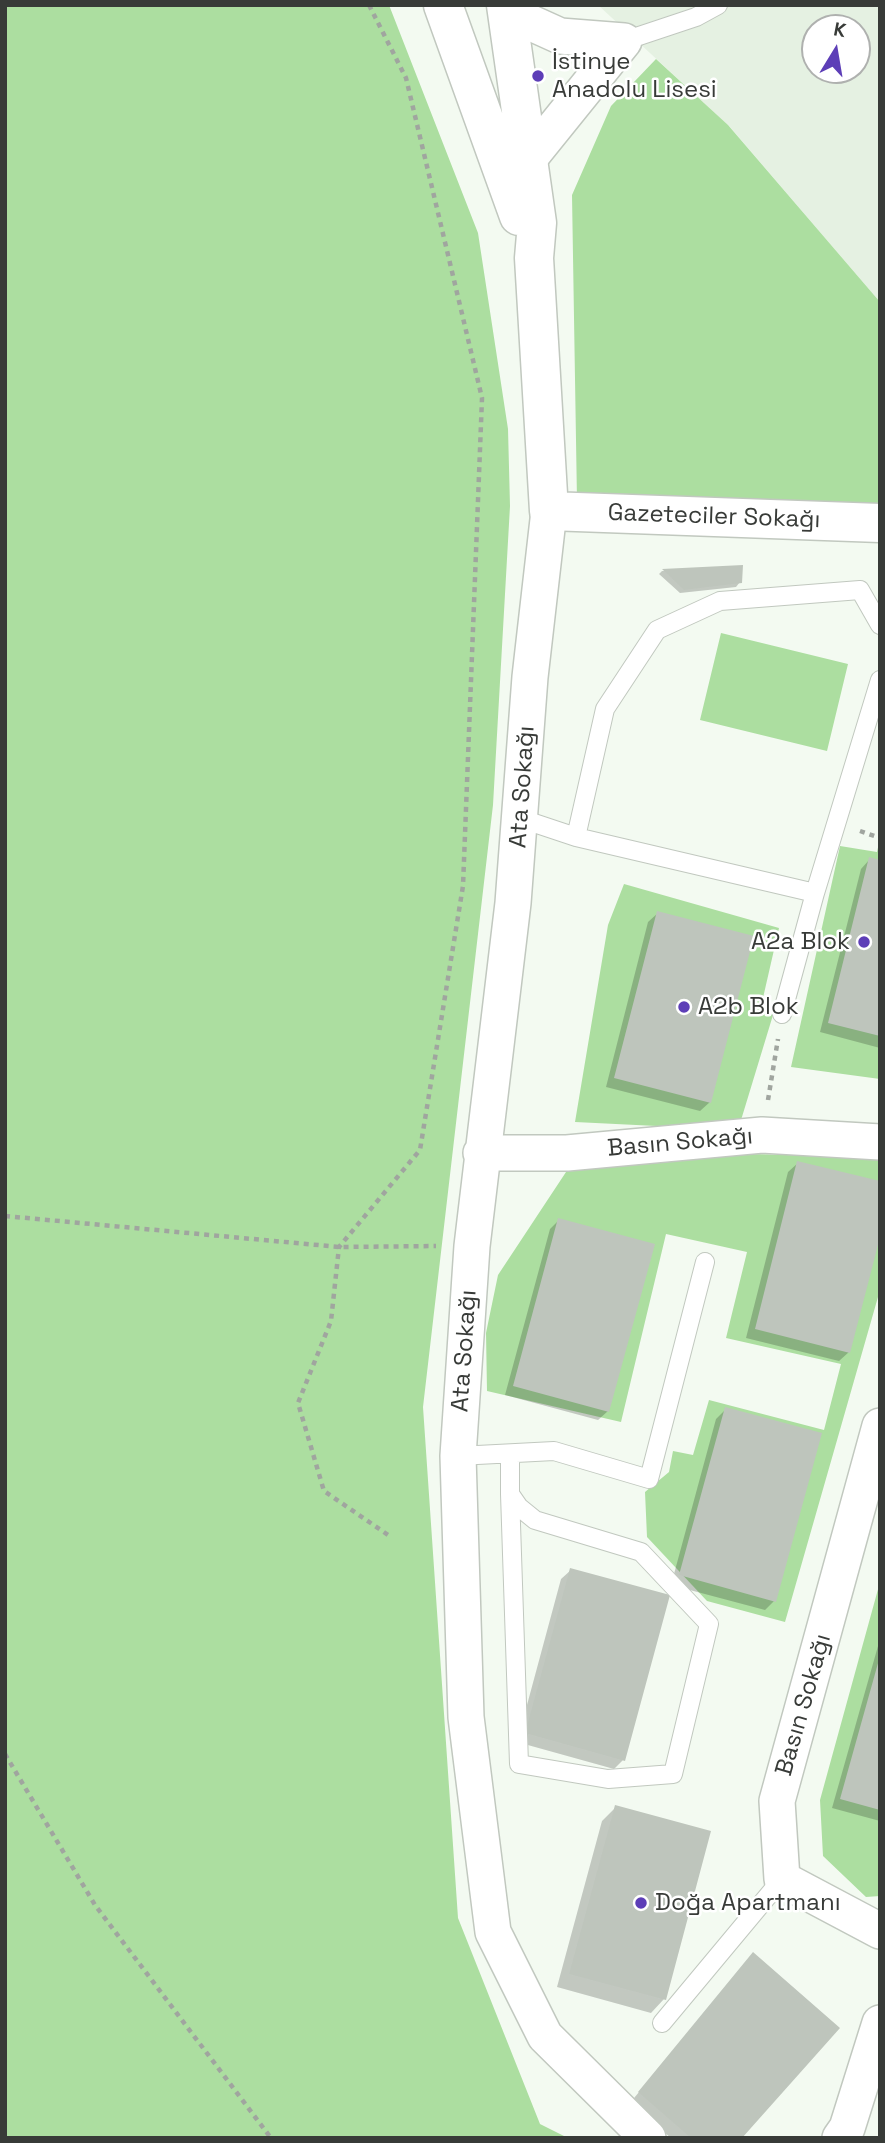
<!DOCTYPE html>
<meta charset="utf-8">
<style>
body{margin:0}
#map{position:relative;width:885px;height:2143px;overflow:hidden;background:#f3faf1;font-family:"Space Grotesk",sans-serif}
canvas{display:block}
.frame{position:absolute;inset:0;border:7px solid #383b38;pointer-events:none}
.north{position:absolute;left:801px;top:14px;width:70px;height:70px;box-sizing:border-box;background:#fff;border:2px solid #afb1af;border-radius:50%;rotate:11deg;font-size:19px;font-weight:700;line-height:28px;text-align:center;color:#383b38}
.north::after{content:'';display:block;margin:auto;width:24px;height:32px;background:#5d3eb7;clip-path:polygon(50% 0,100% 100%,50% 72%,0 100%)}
</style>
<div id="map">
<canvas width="885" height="2143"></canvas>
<div class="frame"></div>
<div class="north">K</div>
</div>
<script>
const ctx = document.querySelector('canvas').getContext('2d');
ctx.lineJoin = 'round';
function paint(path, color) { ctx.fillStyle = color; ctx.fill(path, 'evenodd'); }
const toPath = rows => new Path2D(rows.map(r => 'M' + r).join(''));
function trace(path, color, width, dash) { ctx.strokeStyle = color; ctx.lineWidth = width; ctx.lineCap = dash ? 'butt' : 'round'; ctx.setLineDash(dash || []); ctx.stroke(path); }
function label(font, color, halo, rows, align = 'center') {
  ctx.font = font + ' "Space Grotesk",sans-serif'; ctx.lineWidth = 5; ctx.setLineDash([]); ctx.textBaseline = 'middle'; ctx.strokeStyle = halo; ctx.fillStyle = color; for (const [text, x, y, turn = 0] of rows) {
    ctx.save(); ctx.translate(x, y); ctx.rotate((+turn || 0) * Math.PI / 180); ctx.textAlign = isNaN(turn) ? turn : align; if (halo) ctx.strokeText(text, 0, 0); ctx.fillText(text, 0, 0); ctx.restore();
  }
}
const built = toPath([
 [598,5,880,5,880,302,730,127],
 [815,28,857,28,857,70,815,70]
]);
const green = toPath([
 [5,5,389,5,478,233,508,429,510,506,493,805,423,1407,458,1918,540,2124,568,2138,5,2138],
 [656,59,728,125,880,302,880,505,577,501,572,195,611,106],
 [721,633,848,664,827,751,700,720],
 [880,838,880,1079,791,1067,840,846,877,852],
 [624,884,779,928,760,1011,773,1015,738,1130,575,1122,608,925],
 [751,1154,880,1157,880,1290,785,1622,707,1601,647,1537,645,1492,669,1472,673,1451,693,1455,709,1400,824,1430,841,1364,726,1338,747,1252,666,1234,621,1422,487,1391,486,1333,498,1275,568,1169],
 [880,1582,880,1896,866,1897,823,1856,820,1800]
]);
const shadow = toPath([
 [742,567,740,582,736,587,680,593,659,574,662,571],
 [870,859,880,862,880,1048,820,1032,861,869],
 [658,913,710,1102,700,1111,606,1087,648,922],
 [798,1163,849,1352,839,1361,746,1338,788,1172],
 [559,1220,608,1411,598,1420,505,1395,550,1229],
 [726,1409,774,1601,765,1610,671,1585,716,1419],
 [571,1570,623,1760,614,1769,517,1742,561,1579],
 [880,1639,880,1821,832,1808],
 [616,1807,664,1999,651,2013,557,1987,602,1821],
 [744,1964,740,2138,671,2138,630,2103]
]);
const building = toPath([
 [743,565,742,583,684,590,662,569],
 [869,857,880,860,880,1036,828,1023],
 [657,911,754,936,711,1103,614,1078],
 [797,1161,880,1181,880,1237,850,1353,755,1329],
 [558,1218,655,1244,609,1412,513,1386],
 [725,1407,822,1433,776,1602,679,1575],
 [570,1568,670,1595,625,1761,525,1733],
 [880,1656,880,1810,840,1799],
 [615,1805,711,1831,666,2000,569,1974],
 [753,1952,840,2028,742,2138,691,2138,638,2092]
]);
const path = toPath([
 [369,5,406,78,482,398,463,886,420,1150,339,1247,331,1321,298,1403,324,1491,391,1537],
 [860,831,880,838],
 [768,1100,778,1039],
 [5,1216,339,1247,436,1246],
 [5,1754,95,1905,271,2138]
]);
const service = toPath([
 [624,41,696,17,718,5],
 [522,819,576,837,815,893],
 [576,837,605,709,657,630,720,601,860,590,880,625],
 [782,1014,815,893,880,680],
 [510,1455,510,1494,519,1507,535,1520,641,1552,709,1624,673,1774,608,1779,519,1764,510,1494],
 [458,1456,554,1451,649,1479,705,1262],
 [662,2023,782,1879]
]);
const minor = toPath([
 [507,12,560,36,624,41,528,160],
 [549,511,530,677,513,903,472,1246,458,1456,466,1717,493,1932,545,2036,648,2138],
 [481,1153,567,1153,762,1135,880,1142],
 [880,1426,777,1801,782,1879,880,1931],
 [840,2138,847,2128,880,2023]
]);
const tertiary = toPath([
 [443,5,519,216],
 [506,5,537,223,534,258,549,511,880,523]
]);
const markers = [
 [538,76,7,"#5d3eb7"],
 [864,942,7,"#5d3eb7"],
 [684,1007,7,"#5d3eb7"],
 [641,1903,7,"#5d3eb7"]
];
const poiNames = [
 ["İstinye",552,62],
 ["Anadolu Lisesi",552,90],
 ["A2a Blok",850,942,"right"],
 ["A2b Blok",698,1007],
 ["Doğa Apartmanı",655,1903]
];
const streetNames = [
 ["Gazeteciler Sokağı",714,517,2],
 ["Ata Sokağı",523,787,-86],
 ["Basın Sokağı",680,1143,-5],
 ["Ata Sokağı",465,1351,-86],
 ["Basın Sokağı",804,1705,-74]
];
paint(built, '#e5f1e2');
paint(green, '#acdea0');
paint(shadow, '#0003');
paint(building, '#bec5bc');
trace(service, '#c1c8bf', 20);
trace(minor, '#c1c8bf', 38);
trace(tertiary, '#c1c8bf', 41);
trace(path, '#a0a59f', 4.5, [5, 5]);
trace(service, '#fff', 18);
trace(minor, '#fff', 35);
trace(tertiary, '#fff', 38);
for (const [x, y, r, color] of markers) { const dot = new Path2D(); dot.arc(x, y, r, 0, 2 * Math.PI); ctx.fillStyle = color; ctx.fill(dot); trace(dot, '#fff', 2.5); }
label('24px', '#383b38', '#fff', poiNames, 'left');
label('24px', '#383b38', '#fff', streetNames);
</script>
